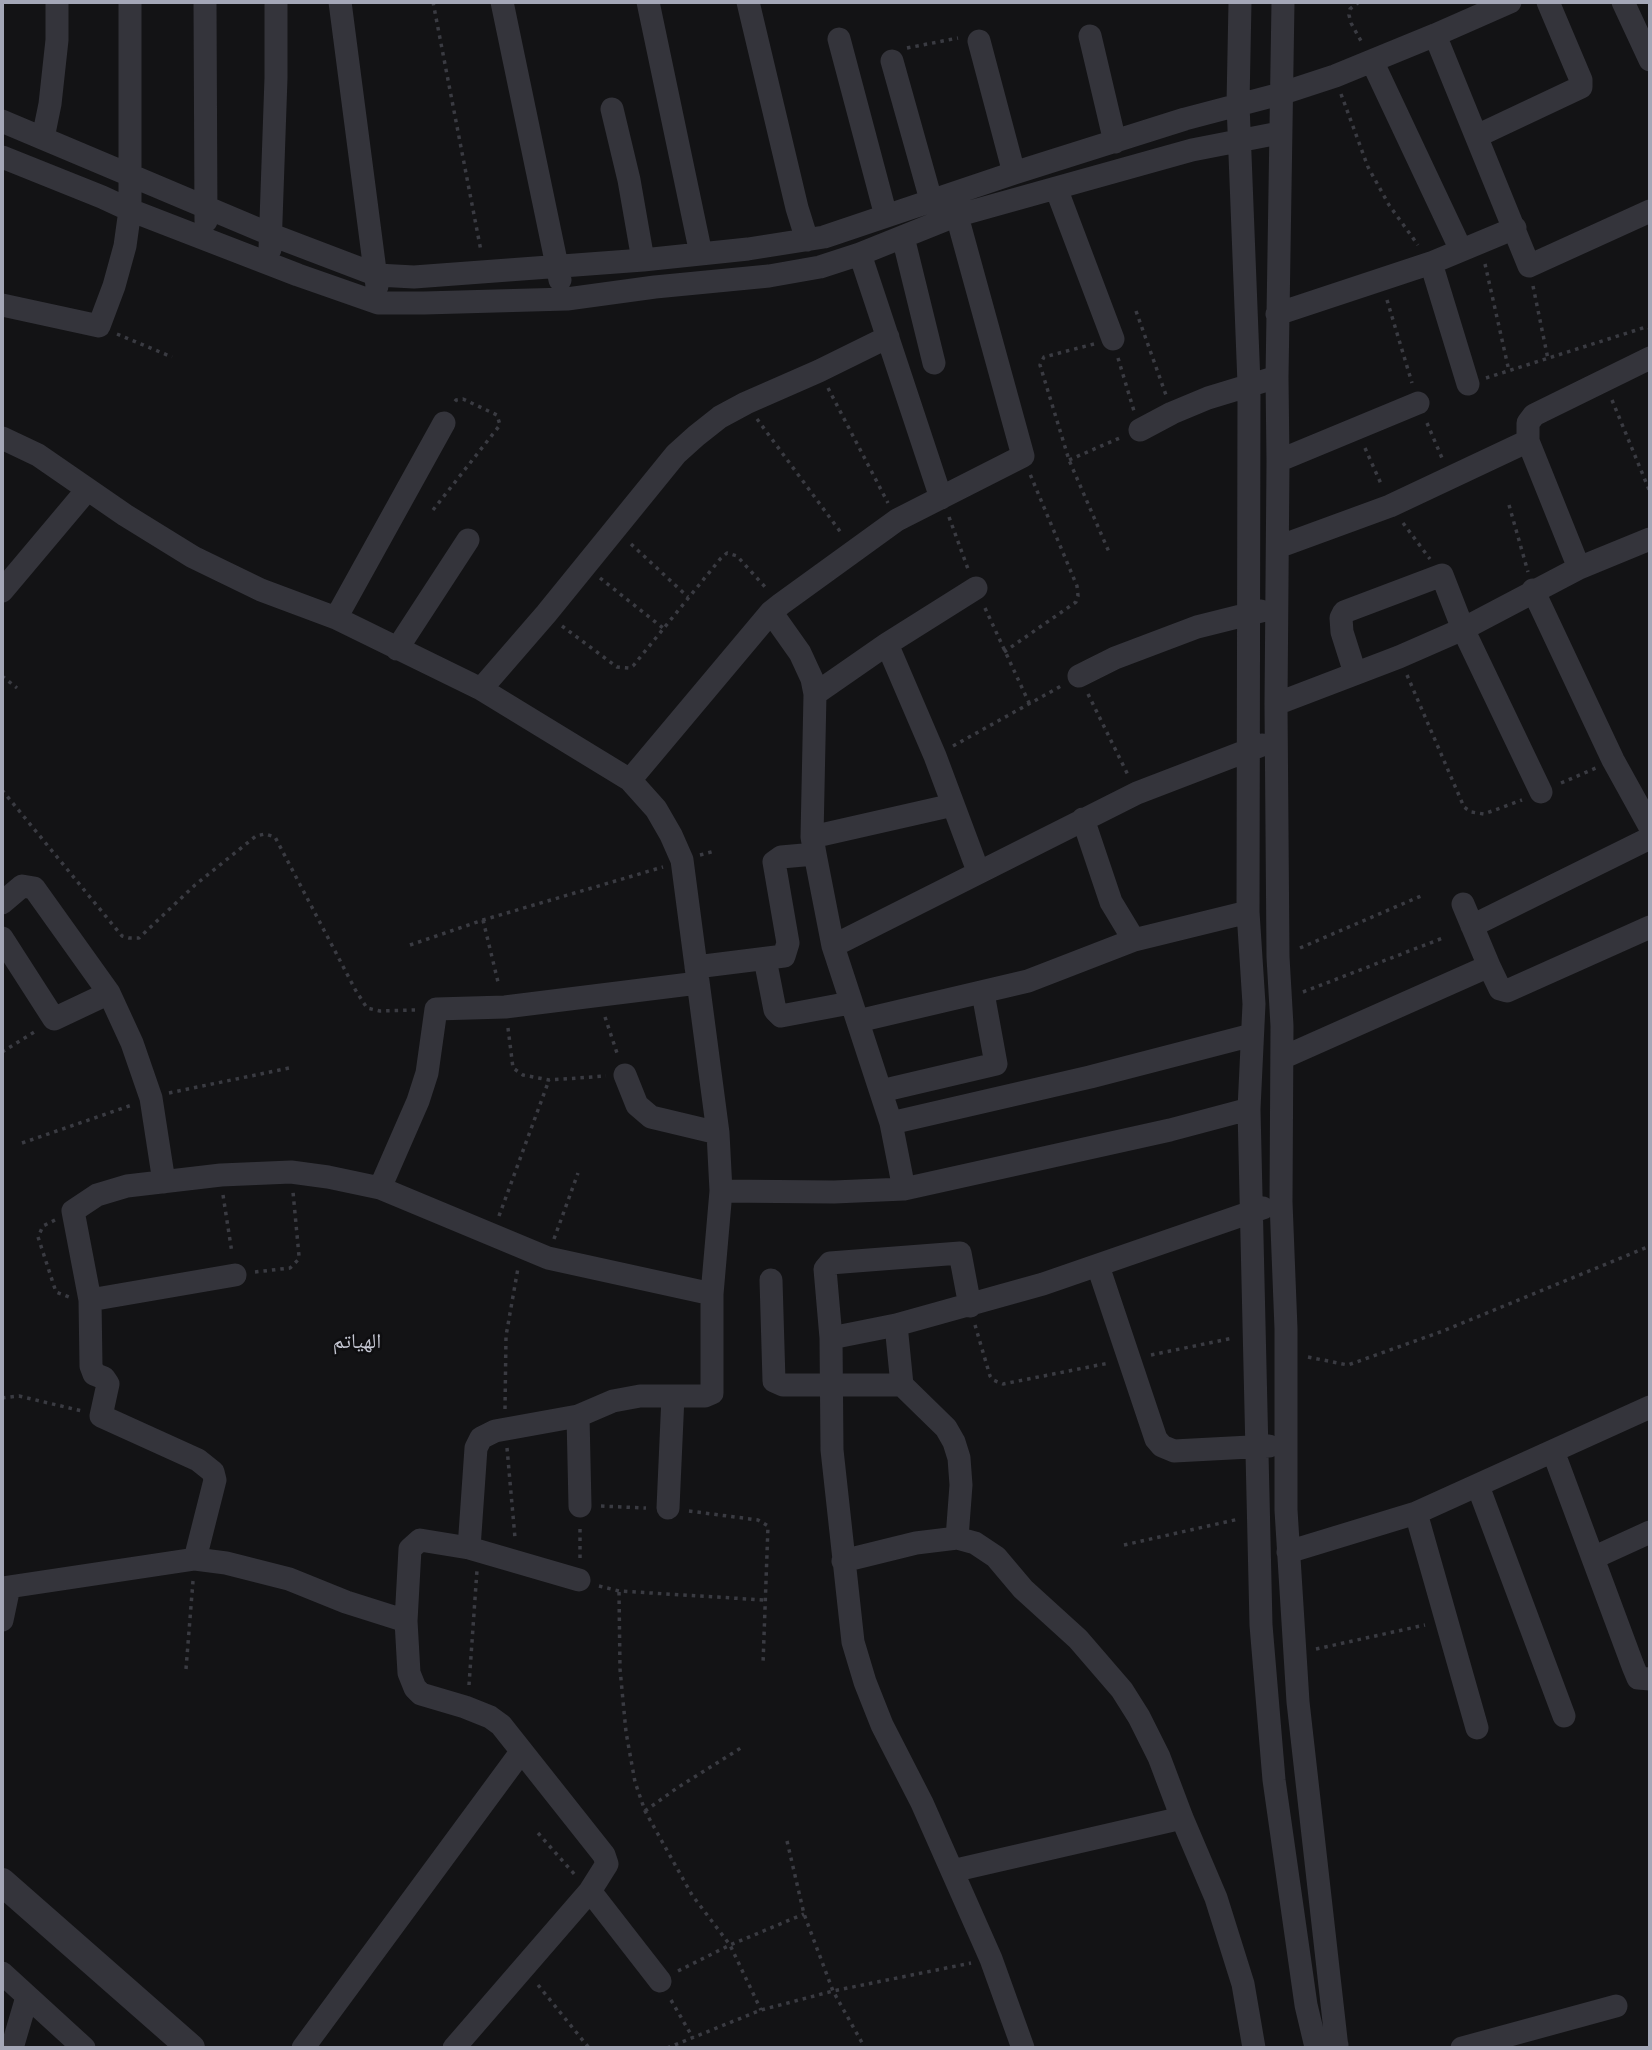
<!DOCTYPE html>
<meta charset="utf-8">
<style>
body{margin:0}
#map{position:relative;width:1652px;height:2050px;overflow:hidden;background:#131315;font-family:Barlow,sans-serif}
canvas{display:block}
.frame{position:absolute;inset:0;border:4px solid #a4a7b7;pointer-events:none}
</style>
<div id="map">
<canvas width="1652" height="2050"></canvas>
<div class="frame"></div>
</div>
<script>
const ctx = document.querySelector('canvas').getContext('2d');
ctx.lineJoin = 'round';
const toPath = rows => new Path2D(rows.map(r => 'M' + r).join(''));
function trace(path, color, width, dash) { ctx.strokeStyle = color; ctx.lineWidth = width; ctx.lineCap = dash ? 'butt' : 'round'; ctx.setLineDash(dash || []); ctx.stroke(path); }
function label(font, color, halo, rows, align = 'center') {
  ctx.font = font + ' Barlow,"Noto Naskh Arabic",sans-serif'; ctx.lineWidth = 5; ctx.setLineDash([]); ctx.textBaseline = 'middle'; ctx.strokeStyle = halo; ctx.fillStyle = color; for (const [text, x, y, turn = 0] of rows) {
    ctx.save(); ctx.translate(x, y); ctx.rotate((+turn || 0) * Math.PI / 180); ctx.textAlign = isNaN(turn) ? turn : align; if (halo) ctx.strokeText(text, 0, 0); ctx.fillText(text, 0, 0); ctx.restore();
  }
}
const path = toPath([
 [433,2,481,251],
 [1359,2,1350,9,1349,15,1351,23,1361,41],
 [907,48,958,38],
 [1341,94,1368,167,1389,205,1418,245],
 [1485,264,1509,371],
 [1533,286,1548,359],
 [1387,300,1412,383],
 [1136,311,1166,395],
 [117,334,172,357],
 [1094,344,1044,357,1040,365,1069,460,1109,552],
 [1118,358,1134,411],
 [1486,378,1646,327,1650,328],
 [828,388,888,503],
 [1612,400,1650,492],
 [757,419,842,534],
 [1427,423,1442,458],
 [1365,448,1382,486],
 [1069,460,1122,437],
 [1509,505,1528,572],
 [433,510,500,425,497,415,463,399,456,400,452,405],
 [949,517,968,569],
 [1403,523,1430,559],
 [631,544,688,597],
 [600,578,663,628],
 [985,608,1030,705],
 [562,626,617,667,629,668,633,666,721,558,727,553,737,556,766,588],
 [1004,652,1076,602,1078,596,1077,586,1030,474],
 [1407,675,1464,807,1471,812,1484,814,1522,800],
 [2,676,17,688],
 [1088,694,1128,775],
 [953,746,1063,685],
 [1561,783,1596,768],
 [2,790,122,936,129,938,139,938,195,885,256,836,265,834,275,837,356,991,367,1008,380,1011,415,1010],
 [700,855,715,851],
 [483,920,499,986],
 [410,945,483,920,663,867],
 [1300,948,1421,896],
 [1303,992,1443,938],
 [605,1017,618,1056],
 [508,1028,513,1068,523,1075,549,1080,606,1076],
 [2,1052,36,1031],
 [169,1093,289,1068],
 [22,1143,132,1105],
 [223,1195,232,1253],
 [499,1216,549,1080],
 [55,1220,43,1226,38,1237,56,1292,69,1297],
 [554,1239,578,1173],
 [255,1272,290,1268,298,1260,299,1256,293,1192],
 [975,1325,990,1376,993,1380,1003,1384,1109,1363],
 [1151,1355,1233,1338],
 [1308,1357,1348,1365,1443,1331,1650,1246],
 [2,1398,19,1396,82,1411],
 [505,1409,506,1336,518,1268],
 [507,1448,515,1538],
 [601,1506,646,1508],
 [689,1511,758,1520,768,1526,763,1664],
 [1124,1545,1239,1519],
 [580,1558,580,1527],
 [599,1586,619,1591,764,1600],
 [619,1592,620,1669,626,1732,635,1782,645,1811,692,1895,730,1945,761,2010],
 [1316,1649,1425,1625],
 [186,1669,193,1581],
 [469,1685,477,1570],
 [645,1811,677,1788,744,1746],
 [538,1833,576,1876],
 [787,1841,804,1914,833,1991,865,2048],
 [678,1971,730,1945,804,1914],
 [538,1985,589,2048],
 [671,2000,693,2038],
 [667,2048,761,2010,833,1991,971,1963]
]);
const minor = toPath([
 [205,2,206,221],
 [340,2,377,286],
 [502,2,560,280],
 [648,2,701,254],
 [748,2,797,208,807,240],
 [1240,2,1238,104,1249,384,1248,912,1254,1004,1249,1109,1261,1625,1274,1780,1306,2005,1316,2047,1337,2045],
 [1623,2,1650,60],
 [1435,35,1529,266,1650,211],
 [1090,36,1115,142],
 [839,39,886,216],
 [979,41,1014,173],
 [892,61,931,200],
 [1372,61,1461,250],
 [612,109,629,180,643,260],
 [2,121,272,235,377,275,414,277,643,260,748,249,824,237,1014,173,1185,119,1280,94,1335,76,1435,35,1510,2],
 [1477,136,1581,87,1581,80,1548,2],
 [43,138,50,104,57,40,57,2],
 [2,157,102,197,130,210,298,275,378,303,424,303,567,299,655,287,769,276,820,267,860,254,952,217,1192,150,1279,133],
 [1056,188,1113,339],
 [903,237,934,363],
 [270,249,276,78,276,2],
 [860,254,941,498],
 [1431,263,1468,384],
 [2,305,99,326,114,286,125,246,130,210,130,2],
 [1277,314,1431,263,1515,228],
 [1277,377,1278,461],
 [1140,430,1172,413,1208,398,1277,377,1283,2],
 [2,438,38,455,125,515,193,557,261,590,336,618,481,689,630,780,656,809,671,835,682,860,718,1133,721,1191,712,1294,712,1393,705,1396,640,1396,613,1401,578,1416,495,1431,481,1438,476,1448,469,1548],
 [1278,547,1390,506,1528,441],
 [1579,568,1528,441,1528,423,1534,415,1650,358],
 [1533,590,1613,760,1650,827],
 [2,591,87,490],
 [771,612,800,653,812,679,815,694,812,837,815,854,833,946,891,1123,904,1189],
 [336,618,444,423],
 [887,644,935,756,978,871],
 [397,649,468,540],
 [1355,673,1342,632,1341,618,1344,612,1442,575,1463,629,1541,792],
 [1079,676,1115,658,1197,627,1261,611],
 [481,689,546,614,676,454,696,436,720,417,746,403,819,371,888,337],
 [815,694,887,644,976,588],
 [1276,704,1399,657,1463,629,1579,568,1650,539],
 [630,780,771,612,781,604,897,520,1023,456,957,216],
 [1083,819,1111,902,1134,940],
 [812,837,953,805],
 [2,903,22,886,34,888,109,993,132,1043,151,1098,164,1182],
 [1472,926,1650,838],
 [2,938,54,1019,109,993],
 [833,946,1137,793,1262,745],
 [765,959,775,1010,781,1016,850,1003],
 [1489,966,1500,989,1507,991,1650,927],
 [696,967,784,956,788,943,774,862,781,857,815,854],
 [858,1021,1028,981,1134,940,1248,912],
 [1282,1058,1489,966,1463,904],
 [625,1075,637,1105,651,1117,718,1133],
 [881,1091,996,1064,983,993],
 [891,1123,1090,1077,1252,1035],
 [380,1188,418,1101,427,1073,436,1009,505,1007,698,983],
 [721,1191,834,1192,904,1189,1170,1130,1249,1109],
 [1098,1266,1156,1439,1162,1446,1174,1451,1269,1446],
 [771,1280,774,1381,783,1385,902,1385],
 [90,1300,235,1275],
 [970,1306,960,1253,830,1263,825,1269,831,1338,832,1450,853,1642,865,1682,882,1725,922,1803,991,1959,1023,2048],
 [896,1325,902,1385,946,1428,954,1442,959,1458,961,1485,957,1538],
 [831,1338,896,1325,1043,1284,1263,1208],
 [578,1416,580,1506],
 [1553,1451,1633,1666,1638,1678,1650,1679],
 [1478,1486,1564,1716],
 [668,1508,673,1396],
 [1416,1513,1477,1728],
 [1288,1552,1416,1513,1650,1407],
 [1593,1558,1650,1532],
 [195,1559,215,1480,213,1472,198,1460,101,1416,108,1384,104,1378,94,1374,91,1366,90,1300,73,1211,97,1195,127,1186,221,1175,291,1172,328,1177,380,1188,548,1258,712,1294],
 [843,1561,916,1543,957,1538,975,1543,996,1557,1023,1589,1078,1639,1122,1690,1139,1717,1159,1757,1182,1818,1216,1898,1243,1984,1254,2048],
 [2,1588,195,1559,226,1563,289,1579,346,1602,406,1621],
 [2,1620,9,1587],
 [952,1871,1182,1818],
 [590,1891,660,1981],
 [2,1973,84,2048],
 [12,2048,27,1997],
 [303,2048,521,1752],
 [454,2048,590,1891,607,1864,604,1855,501,1725,490,1717,465,1707,421,1694,415,1688,409,1673,406,1621,410,1549,420,1540,469,1548,579,1580],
 [1337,2048,1298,1702,1286,1510,1286,1329,1281,1202,1282,1026,1278,957,1276,704,1278,461,1418,403],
 [1462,2048,1616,2006]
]);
const tertiary = toPath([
 [2,1882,191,2048]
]);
const quarterNames = [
 ["الهياتم",357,1341]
];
trace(path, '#3a3b42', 3.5, [3.5, 5]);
trace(minor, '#34343b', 23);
trace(tertiary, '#34343b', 28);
label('21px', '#c5c7d3', '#0e0e10', quarterNames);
</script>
